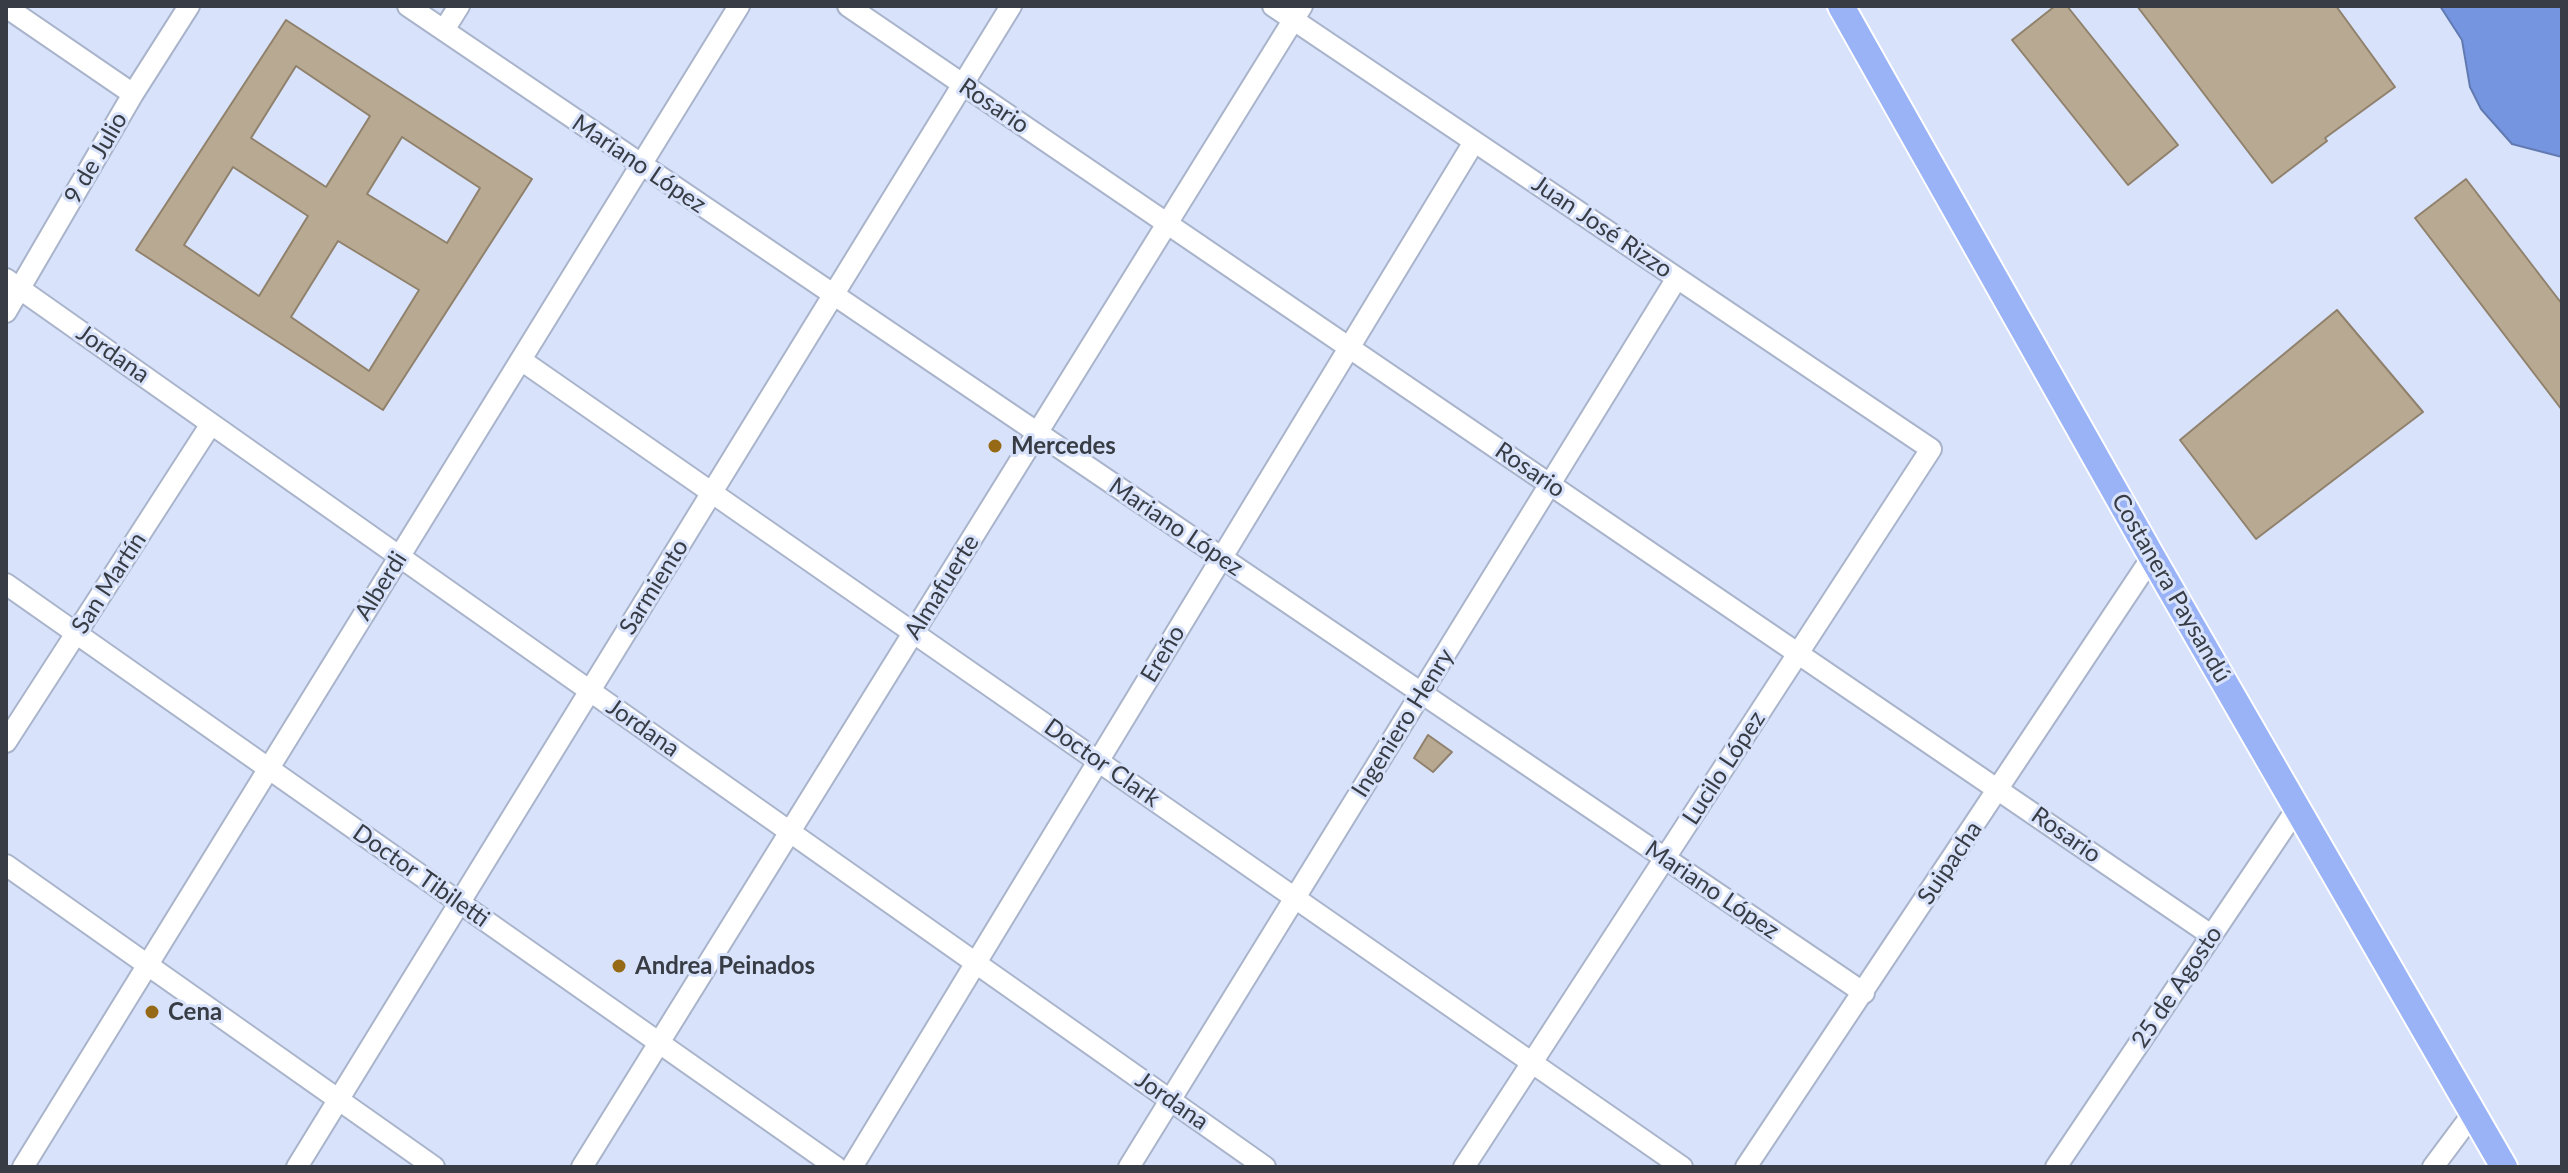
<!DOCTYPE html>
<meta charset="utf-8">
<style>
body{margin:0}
#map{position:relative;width:2568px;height:1173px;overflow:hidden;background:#d8e3fb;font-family:Lato,sans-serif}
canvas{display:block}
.frame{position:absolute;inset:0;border:8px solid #373c45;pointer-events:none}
</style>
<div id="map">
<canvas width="2568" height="1173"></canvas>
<div class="frame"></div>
</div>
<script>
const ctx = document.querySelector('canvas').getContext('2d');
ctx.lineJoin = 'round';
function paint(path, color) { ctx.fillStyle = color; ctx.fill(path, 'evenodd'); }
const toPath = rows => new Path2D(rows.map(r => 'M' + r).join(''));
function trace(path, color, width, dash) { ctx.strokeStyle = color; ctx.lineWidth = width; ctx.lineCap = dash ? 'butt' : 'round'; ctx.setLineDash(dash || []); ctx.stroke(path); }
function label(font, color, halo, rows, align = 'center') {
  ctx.font = font + ' Lato,sans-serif'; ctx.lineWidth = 6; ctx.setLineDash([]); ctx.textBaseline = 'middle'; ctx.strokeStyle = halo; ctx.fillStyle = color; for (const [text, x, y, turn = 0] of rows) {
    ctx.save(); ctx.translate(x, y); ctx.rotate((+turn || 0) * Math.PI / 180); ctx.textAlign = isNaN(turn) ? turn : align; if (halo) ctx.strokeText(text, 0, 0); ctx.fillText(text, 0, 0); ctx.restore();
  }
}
const water = toPath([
 [2440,6,2562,6,2562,157,2512,144,2481,109,2470,87,2462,40,2440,6]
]);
const building = toPath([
 [2055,6,2067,6,2178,145,2128,185,2012,40,2055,6],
 [2137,6,2336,6,2395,87,2325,138,2327,141,2272,183,2137,6],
 [286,20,532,179,383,410,136,250,286,20],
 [296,66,370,116,326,187,251,138,296,66],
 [402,137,480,188,447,243,367,194,402,137],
 [233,167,308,216,259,296,184,245,233,167],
 [338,241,419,290,369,371,291,317,338,241],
 [2466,179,2562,304,2562,410,2415,218,2466,179],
 [2337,310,2423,412,2256,539,2180,440,2337,310],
 [1428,735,1452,752,1433,772,1414,758,1428,735]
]);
const minor = toPath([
 [408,6,1864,993],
 [848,6,2211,935],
 [1273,6,1931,449,1464,1167],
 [6,7,133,94],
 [444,30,459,6],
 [6,279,1265,1167],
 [6,312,133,94,189,6],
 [521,360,1682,1167],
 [6,584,836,1167],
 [6,742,211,424],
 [6,865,434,1167],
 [23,1167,739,6],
 [297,1167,1011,6],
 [582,1167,1302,6],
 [852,1167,1474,142],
 [1129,1167,1677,278],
 [1746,1167,2152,557],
 [2056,1167,2298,807],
 [2433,1167,2474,1112]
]);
const major = toPath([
 [1841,6,2152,557,2504,1167]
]);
const markers = [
 [995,446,8,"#956916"],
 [619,966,8,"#956916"],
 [152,1012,8,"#956916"]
];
const streetNames = [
 ["Rosario",994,106,34],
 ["9 de Julio",96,158,-60],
 ["Mariano López",639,164,34],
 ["Juan José Rizzo",1602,227,34],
 ["Jordana",113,354,35],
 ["Rosario",1530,470,34],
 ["Mariano López",1176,527,34],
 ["San Martín",109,583,-57],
 ["Alberdi",381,586,-58],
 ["Sarmiento",654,587,-58],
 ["Almafuerte",942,587,-58],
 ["Costanera Paysandú",2171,588,60],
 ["Ereño",1163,654,-59],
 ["Ingeniero Henry",1403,723,-58],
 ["Jordana",643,728,35],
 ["Doctor Clark",1102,763,35],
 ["Lucilo López",1724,768,-57],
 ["Rosario",2066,835,35],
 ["Suipacha",1950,863,-56],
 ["Doctor Tibiletti",421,876,35],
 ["Mariano López",1712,890,34],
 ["25 de Agosto",2177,987,-56],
 ["Jordana",1172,1101,35]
];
const poiNames = [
 ["Mercedes",1011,446],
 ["Andrea Peinados",635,966],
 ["Cena",168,1012]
];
paint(water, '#7595e0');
trace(water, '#627ab2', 2);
paint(building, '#b8a993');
trace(building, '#90816c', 2);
trace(minor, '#a9b4cb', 24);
trace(major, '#fff', 30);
trace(minor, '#fff', 20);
trace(major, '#9ab3f7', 26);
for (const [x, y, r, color] of markers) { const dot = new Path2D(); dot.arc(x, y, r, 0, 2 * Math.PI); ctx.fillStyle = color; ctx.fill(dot); trace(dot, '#d8e3fb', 3); }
label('24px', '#373c45', '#d8e3fb', streetNames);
label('bold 24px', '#373c45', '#d8e3fb', poiNames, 'left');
</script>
